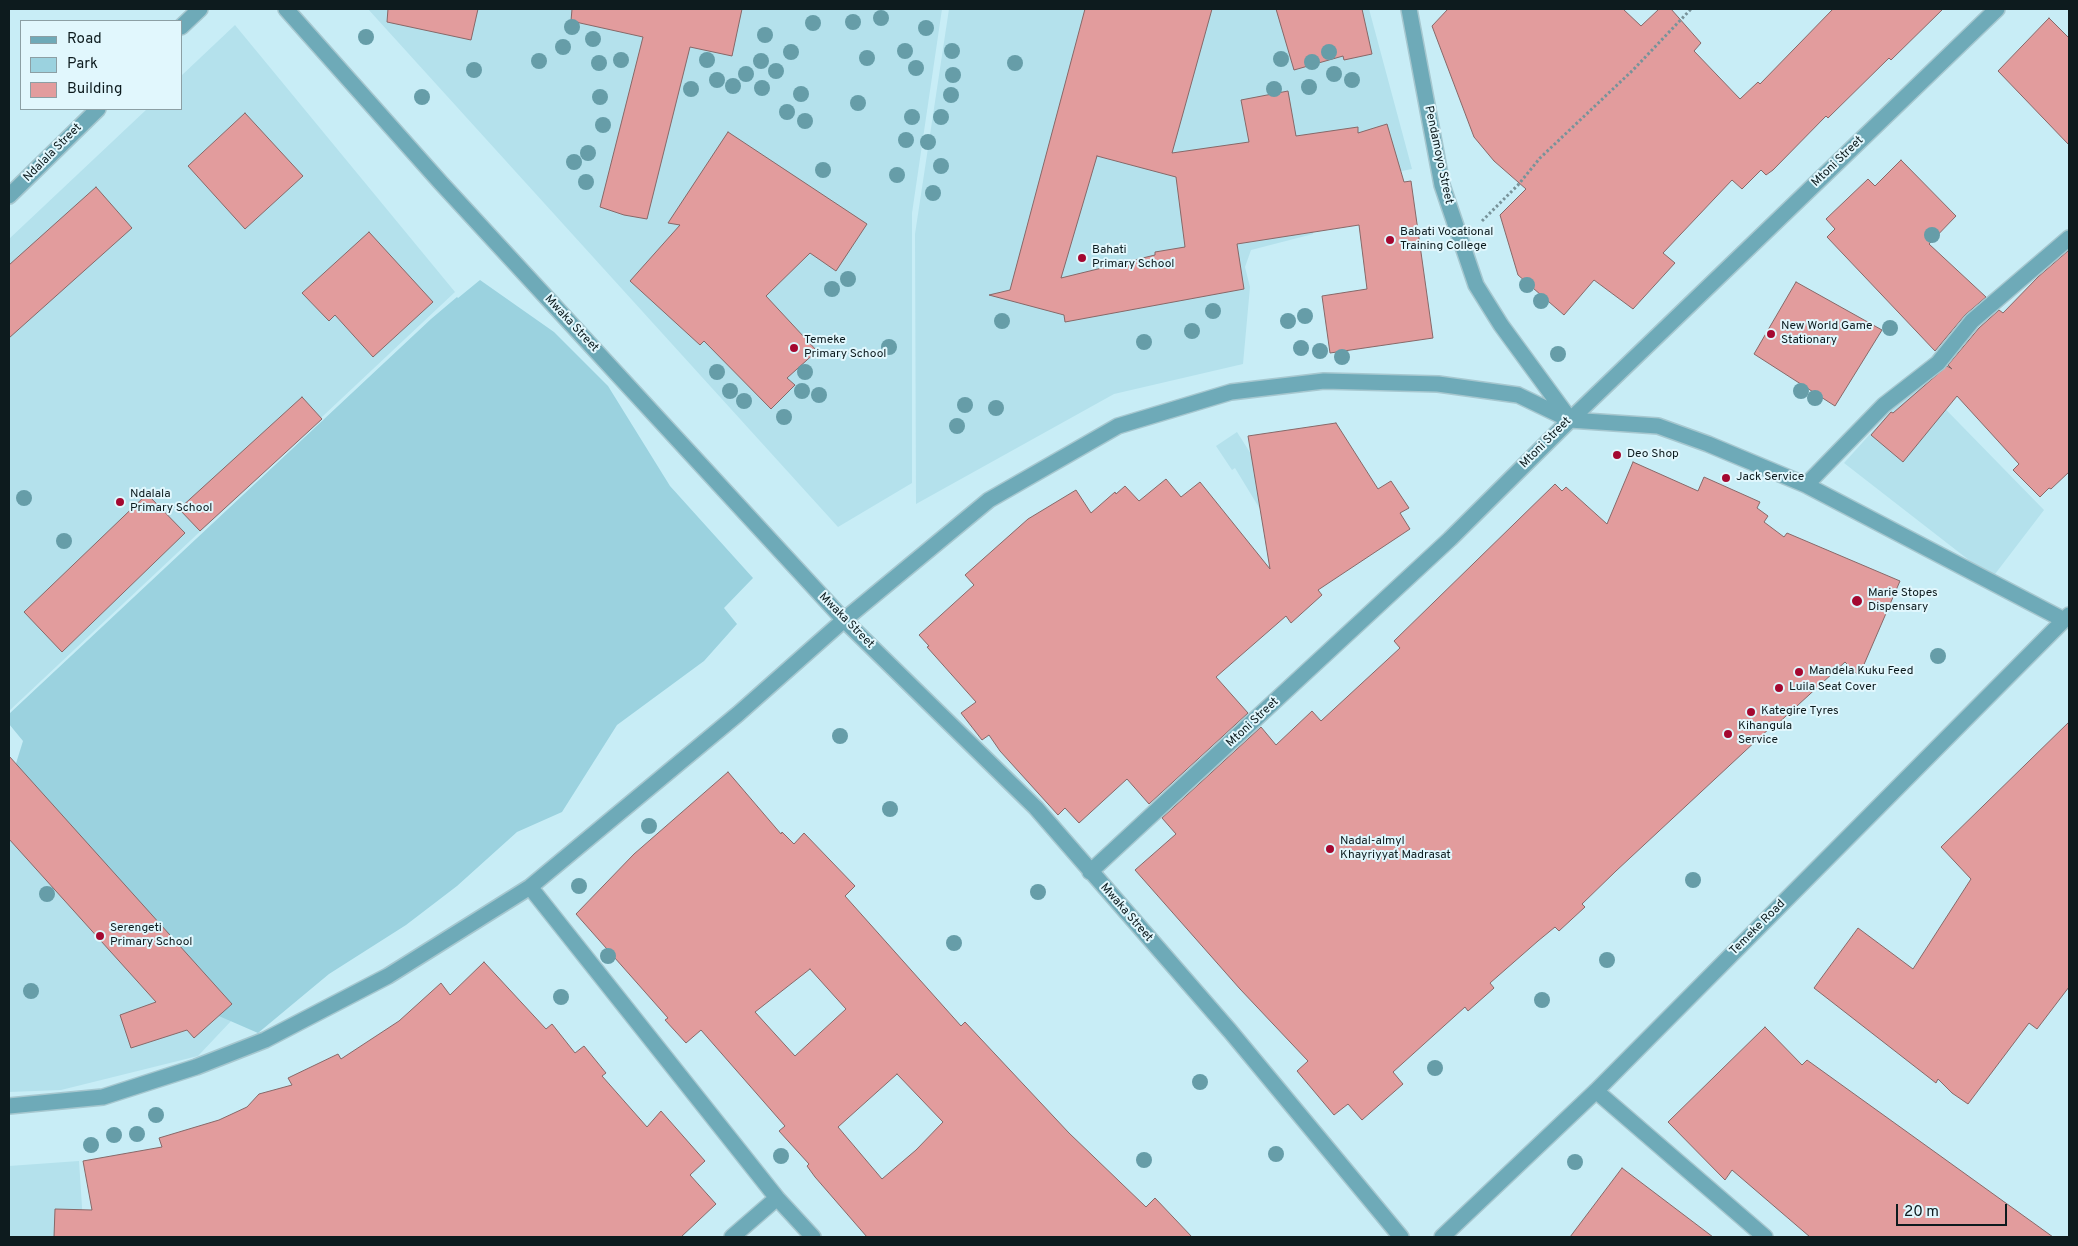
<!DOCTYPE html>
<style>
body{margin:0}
#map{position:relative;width:2078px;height:1246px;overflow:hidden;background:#c8edf6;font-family:Overpass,sans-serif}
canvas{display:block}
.frame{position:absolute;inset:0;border:10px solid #0d1b1e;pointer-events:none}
.legend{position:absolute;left:20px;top:20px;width:162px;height:90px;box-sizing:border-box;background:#e1f7fd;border:1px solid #8c9fa4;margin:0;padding:6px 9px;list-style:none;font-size:15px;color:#0d1b1e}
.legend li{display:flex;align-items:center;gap:10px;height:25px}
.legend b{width:25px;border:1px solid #8c9fa4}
.scale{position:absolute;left:1896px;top:1204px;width:111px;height:22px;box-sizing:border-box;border:2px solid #0d1b1e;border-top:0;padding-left:6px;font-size:15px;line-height:18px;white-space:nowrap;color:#0d1b1e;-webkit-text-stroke:4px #e1f7fd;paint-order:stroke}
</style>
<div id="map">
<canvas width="2078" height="1246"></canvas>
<div class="frame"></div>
<ul class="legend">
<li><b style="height:6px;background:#6eaab8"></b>Road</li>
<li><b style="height:14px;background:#9bd2df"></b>Park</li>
<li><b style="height:14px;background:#e29c9d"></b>Building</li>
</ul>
<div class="scale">20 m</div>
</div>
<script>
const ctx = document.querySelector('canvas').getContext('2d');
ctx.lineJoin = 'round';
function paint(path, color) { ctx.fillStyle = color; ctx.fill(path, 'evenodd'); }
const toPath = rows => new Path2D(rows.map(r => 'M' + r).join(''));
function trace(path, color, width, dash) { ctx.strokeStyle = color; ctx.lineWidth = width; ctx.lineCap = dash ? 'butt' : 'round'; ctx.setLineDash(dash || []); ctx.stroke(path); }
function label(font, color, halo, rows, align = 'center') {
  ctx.font = font + ' Overpass,sans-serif'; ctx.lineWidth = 4; ctx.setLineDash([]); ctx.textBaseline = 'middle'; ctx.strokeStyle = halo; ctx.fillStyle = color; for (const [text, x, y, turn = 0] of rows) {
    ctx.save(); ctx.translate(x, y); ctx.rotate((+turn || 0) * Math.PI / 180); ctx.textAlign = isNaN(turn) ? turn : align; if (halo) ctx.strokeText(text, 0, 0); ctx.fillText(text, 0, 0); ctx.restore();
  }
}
const built = toPath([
 [368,9,942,9,912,213,912,483,838,527],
 [949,9,1369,9,1412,169,1306,190,1313,234,1251,250,1245,267,1250,287,1243,364,1114,394,916,504,915,234],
 [235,25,455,292,9,711,9,239,147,109,181,109,181,76],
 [1918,381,2044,510,1992,578,1844,463],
 [1237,432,1284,506,1266,519,1235,468,1232,470,1216,446],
 [42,771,249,1002,198,1056,61,1090,9,1092,9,799],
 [79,1161,84,1237,9,1237,9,1166]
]);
const green = toPath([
 [480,280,554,332,608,386,670,486,753,578,724,608,737,624,704,661,617,725,562,812,517,832,457,886,406,925,329,974,258,1033,212,1013,13,773,23,741,9,724,9,714,431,319,457,297,458,298]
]);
const building = toPath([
 [388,9,478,9,471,40,387,22,388,9],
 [572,9,742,9,732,56,690,47,647,219,624,215,600,207,643,37,571,21,572,9],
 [1085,9,1212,9,1172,153,1249,142,1241,100,1288,91,1296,136,1358,127,1358,133,1387,124,1404,182,1411,181,1433,338,1330,353,1322,296,1367,289,1359,225,1237,244,1244,289,1065,322,1064,315,989,295,1010,290,1085,9],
 [1097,156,1176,177,1185,247,1155,252,1155,255,1061,278,1097,156],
 [1276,9,1362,9,1372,54,1344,60,1343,56,1294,70,1276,9],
 [1448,9,1623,9,1641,26,1659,9,1671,9,1701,43,1694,51,1740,99,1758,82,1760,84,1833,9,1943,9,1891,60,1889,58,1828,118,1826,116,1773,170,1766,175,1761,170,1742,189,1732,180,1663,253,1675,263,1633,309,1594,280,1564,315,1518,275,1500,215,1526,189,1494,161,1474,137,1432,26,1448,9],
 [2049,18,2069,38,2069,145,1998,71,2049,18],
 [245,113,303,176,245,229,188,166,245,113],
 [728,132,867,224,836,271,810,253,766,296,817,351,787,378,795,385,771,409,704,341,700,345,630,281,680,225,668,223,728,132],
 [1901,160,1956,216,1929,244,1986,297,1965,315,1935,351,1827,237,1835,229,1826,219,1868,179,1875,186,1901,160],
 [96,187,132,228,9,338,9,265,96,187],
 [369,232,433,302,373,357,335,315,329,321,302,293,369,232],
 [2069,250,2069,472,2051,489,2049,488,2040,497,2013,470,2019,464,1957,396,1903,462,1871,435,1891,412,1893,413,1947,366,1952,369,1948,365,1979,328,1999,310,2003,313,2038,277,2069,250],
 [1796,282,1882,330,1835,406,1754,354,1796,282],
 [302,397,322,419,200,531,179,509,302,397],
 [1336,423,1378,489,1391,481,1409,508,1400,513,1410,529,1318,590,1322,595,1291,623,1286,616,1216,677,1248,713,1149,804,1127,779,1079,823,1065,808,1058,815,1000,751,989,735,982,740,961,713,976,702,927,647,929,646,919,635,974,585,965,575,1028,519,1076,490,1091,513,1115,492,1116,494,1125,486,1139,501,1166,479,1181,497,1200,482,1270,569,1248,436,1336,423],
 [1633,462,1698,491,1704,477,1760,502,1757,508,1768,516,1764,522,1784,537,1787,533,1900,581,1859,676,1845,662,1774,727,1772,726,1616,871,1582,904,1585,907,1559,931,1555,927,1538,941,1490,983,1494,988,1468,1011,1465,1007,1393,1072,1403,1084,1362,1120,1348,1104,1334,1115,1297,1071,1308,1061,1240,989,1135,870,1176,834,1162,818,1261,727,1276,745,1312,711,1321,721,1400,648,1394,641,1555,484,1562,491,1566,487,1607,524,1633,462],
 [147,494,185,533,62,652,24,612,147,494],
 [2069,722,2069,987,2037,1029,2029,1023,1968,1104,1952,1093,1938,1079,1936,1083,1814,988,1858,928,1913,969,1971,879,1941,847,2069,722],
 [9,756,232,1004,194,1038,187,1030,131,1048,120,1015,156,1002,9,839,9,756],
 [728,772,781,834,782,832,794,844,804,833,855,886,845,896,961,1026,965,1022,1069,1133,1146,1207,1155,1198,1192,1237,867,1237,815,1177,807,1166,809,1164,779,1131,785,1126,701,1030,686,1043,665,1020,668,1018,576,914,634,854,728,772],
 [810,969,846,1009,795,1056,755,1012,810,969],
 [897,1074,943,1122,916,1150,882,1179,838,1127,897,1074],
 [484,962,546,1029,552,1024,575,1053,584,1046,606,1073,602,1076,647,1127,661,1111,705,1161,690,1175,716,1204,681,1237,54,1237,55,1209,92,1210,83,1161,162,1147,159,1138,219,1120,247,1107,259,1094,292,1085,288,1078,338,1054,341,1059,399,1021,441,983,450,995,484,962],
 [1765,1027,1802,1065,1807,1060,2053,1237,1810,1237,1732,1170,1725,1180,1668,1122,1765,1027],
 [1622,1168,1713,1237,1570,1237,1622,1168]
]);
const path = toPath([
 [1482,221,1518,185,1540,158,1633,70,1691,9]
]);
const minor = toPath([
 [286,9,441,183,844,620,1036,808,1230,1031,1401,1237],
 [1409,9,1442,185,1476,285,1501,325,1569,418],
 [181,27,200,9],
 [9,196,98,109],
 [1806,485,1884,405,1938,363,1972,321,2069,238],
 [1090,872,1450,539,1570,420,1997,9],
 [530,887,777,1198,813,1237],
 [1596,1091,1765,1237],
 [9,1106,103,1097,196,1067,265,1040,388,976,530,887,738,714,844,620,989,500,1118,426,1231,392,1324,381,1438,384,1518,395,1570,420,1658,426,1708,444,1806,485,2064,620],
 [732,1237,777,1198],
 [1442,1237,1596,1091,2069,615]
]);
const trees = [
 [881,18],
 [853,22],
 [813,23],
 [572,27],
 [926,28],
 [765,35],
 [366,37],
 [593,39],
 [563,47],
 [905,51],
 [952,51],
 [791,52],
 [1329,52],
 [867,58],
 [1281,59],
 [621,60],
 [707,60],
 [539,61],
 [761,61],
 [1312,62],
 [599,63],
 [1015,63],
 [916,68],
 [474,70],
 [776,71],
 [746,74],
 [1334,74],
 [953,75],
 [717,80],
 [1352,80],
 [733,86],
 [1309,87],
 [762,88],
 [691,89],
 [1274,89],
 [801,94],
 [951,95],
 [422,97],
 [600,97],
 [858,103],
 [787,112],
 [912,117],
 [941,117],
 [805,121],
 [603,125],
 [906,140],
 [928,142],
 [588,153],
 [574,162],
 [941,166],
 [823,170],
 [897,175],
 [586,182],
 [933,193],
 [1932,235],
 [848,279],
 [1527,285],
 [832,289],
 [1541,301],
 [1213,311],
 [1305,316],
 [1002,321],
 [1288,321],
 [1890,328],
 [1192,331],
 [1144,342],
 [889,347],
 [1301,348],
 [1320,351],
 [1558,354],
 [1342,357],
 [717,372],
 [805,372],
 [730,391],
 [802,391],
 [1801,391],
 [819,395],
 [1815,398],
 [744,401],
 [965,405],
 [996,408],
 [784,417],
 [957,426],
 [24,498],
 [64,541],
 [1938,656],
 [840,736],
 [890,809],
 [649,826],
 [1693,880],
 [579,886],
 [1038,892],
 [47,894],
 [954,943],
 [608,956],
 [1607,960],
 [31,991],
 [561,997],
 [1542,1000],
 [1435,1068],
 [1200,1082],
 [156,1115],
 [137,1134],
 [114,1135],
 [91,1145],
 [1276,1154],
 [781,1156],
 [1144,1160],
 [1575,1162]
];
const markers = [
 [1390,240,5,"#a40830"],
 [1082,258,5,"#a40830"],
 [1771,334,5,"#a40830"],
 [794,348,5,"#a40830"],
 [1617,455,5,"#a40830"],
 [1726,478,5,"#a40830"],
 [120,502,5,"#a40830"],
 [1857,601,6,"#a40830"],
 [1799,672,5,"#a40830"],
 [1779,688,5,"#a40830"],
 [1751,712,5,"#a40830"],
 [1728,734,5,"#a40830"],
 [1330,849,5,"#a40830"],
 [100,936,5,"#a40830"]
];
const streetNames = [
 ["Ndalala Street",53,153,-45],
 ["Pendamoyo Street",1438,155,78],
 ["Mtoni Street",1838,162,-44],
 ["Mwaka Street",571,324,47],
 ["Mtoni Street",1546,443,-45],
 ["Mwaka Street",846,621,45],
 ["Mtoni Street",1253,723,-43],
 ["Mwaka Street",1126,913,49],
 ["Temeke Road",1758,928,-45]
];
const poiNames = [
 ["Babati Vocational",1400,233],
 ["Training College",1400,247],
 ["Bahati",1092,251],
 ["Primary School",1092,265],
 ["New World Game",1781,327],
 ["Stationary",1781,341],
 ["Temeke",804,341],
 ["Primary School",804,355],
 ["Deo Shop",1627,455],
 ["Jack Service",1736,478],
 ["Ndalala",130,495],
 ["Primary School",130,509],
 ["Marie Stopes",1868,594],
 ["Dispensary",1868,608],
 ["Mandela Kuku Feed",1809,672],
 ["Luila Seat Cover",1789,688],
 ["Kategire Tyres",1761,712],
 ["Kihangula",1738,727],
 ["Service",1738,741],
 ["Nadal-almyl",1340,842],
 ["Khayriyyat Madrasat",1340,856],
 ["Serengeti",110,929],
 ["Primary School",110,943]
];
paint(built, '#b4e1ec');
paint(green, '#9bd2df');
paint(building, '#e29c9d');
trace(building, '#876868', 1);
trace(minor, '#a6c7cf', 18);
trace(path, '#78939a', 3, [2.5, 2.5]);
trace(minor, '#6eaab8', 15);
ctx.fillStyle = '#669da8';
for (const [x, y] of trees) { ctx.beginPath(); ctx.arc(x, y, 8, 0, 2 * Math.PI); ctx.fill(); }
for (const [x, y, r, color] of markers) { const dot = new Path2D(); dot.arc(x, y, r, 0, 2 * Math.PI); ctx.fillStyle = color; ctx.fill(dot); trace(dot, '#e1f7fd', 2); }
label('12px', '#0d1b1e', '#e1f7fd', streetNames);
label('12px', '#0d1b1e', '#e1f7fd', poiNames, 'left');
</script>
